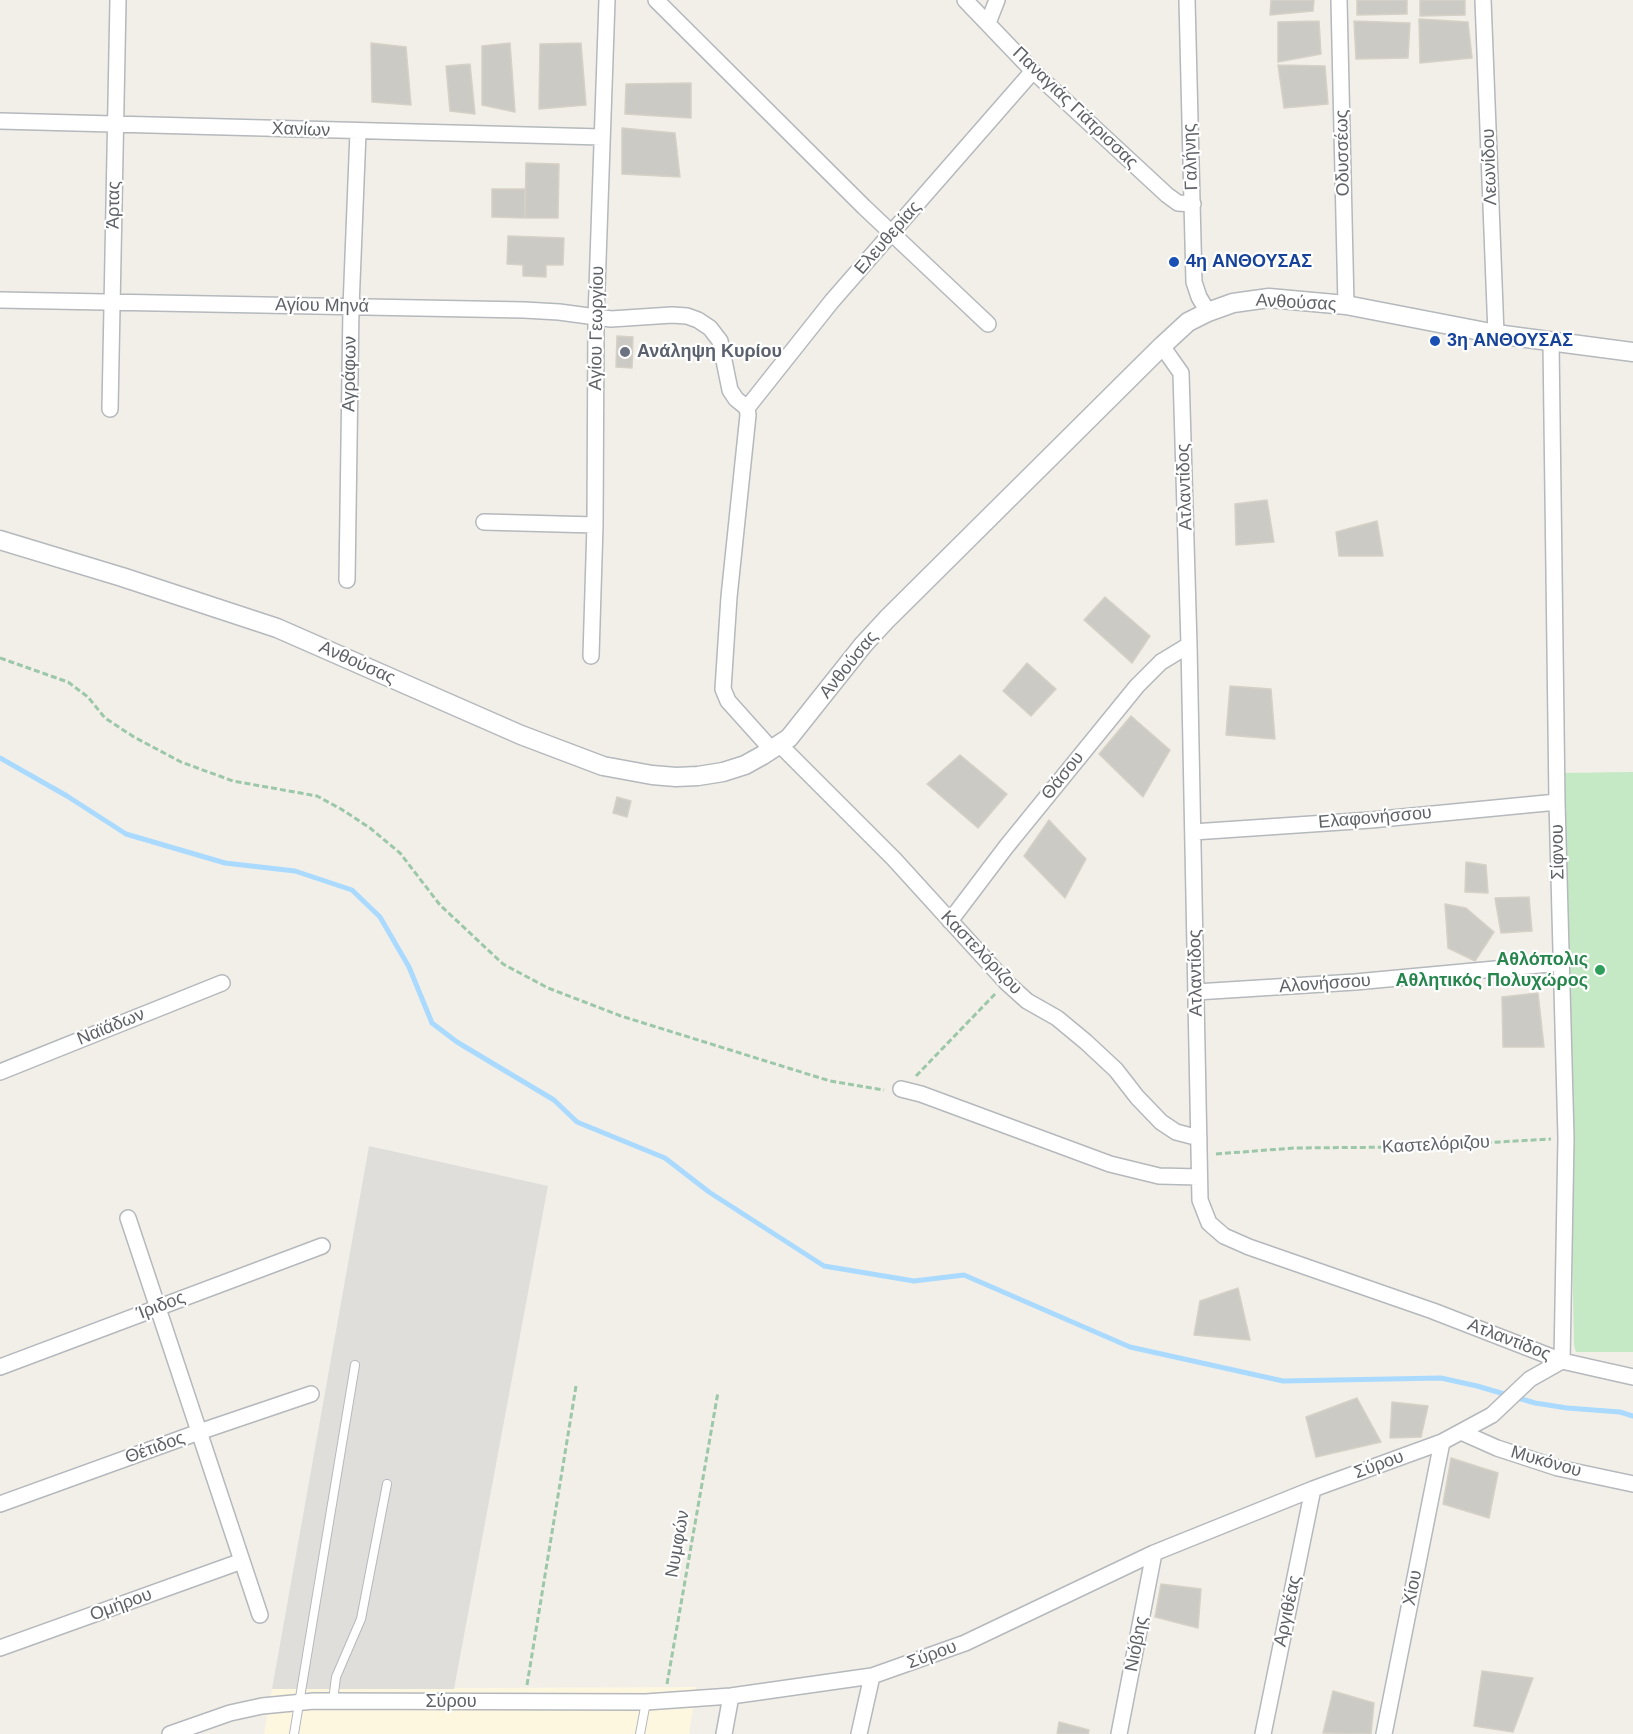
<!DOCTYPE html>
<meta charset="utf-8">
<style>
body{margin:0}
canvas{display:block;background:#f1efe8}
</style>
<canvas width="1633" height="1734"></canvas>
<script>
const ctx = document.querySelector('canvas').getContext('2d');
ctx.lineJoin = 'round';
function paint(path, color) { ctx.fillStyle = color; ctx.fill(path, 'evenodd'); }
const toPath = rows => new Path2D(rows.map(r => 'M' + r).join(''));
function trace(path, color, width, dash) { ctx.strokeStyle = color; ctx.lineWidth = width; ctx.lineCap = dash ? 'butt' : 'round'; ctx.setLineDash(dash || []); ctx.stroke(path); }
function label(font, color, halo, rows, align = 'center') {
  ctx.font = font + ' Helvetica,sans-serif'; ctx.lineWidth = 4.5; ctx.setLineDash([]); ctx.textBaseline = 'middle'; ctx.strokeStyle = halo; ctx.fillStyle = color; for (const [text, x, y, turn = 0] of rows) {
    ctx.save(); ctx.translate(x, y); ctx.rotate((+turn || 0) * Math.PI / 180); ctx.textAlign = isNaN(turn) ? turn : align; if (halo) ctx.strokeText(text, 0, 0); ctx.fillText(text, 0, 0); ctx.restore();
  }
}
const commercial = toPath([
 [696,1687,689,1734,264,1734,272,1689]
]);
const industrial = toPath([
 [369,1146,548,1186,454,1689,272,1689]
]);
const green = toPath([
 [1633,772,1633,1352,1576,1352,1574,1345,1563,773]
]);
const stream = toPath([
 [0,758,67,796,126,834,225,863,295,871,352,890,380,917,409,967,432,1023,457,1042,554,1100,577,1122,665,1158,709,1192,824,1266,914,1281,964,1275,1130,1347,1283,1381,1441,1378,1477,1386,1535,1403,1567,1408,1620,1412,1633,1416]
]);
const building = toPath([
 [1271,0,1314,0,1313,11,1270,15,1271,0],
 [1357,0,1407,0,1407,14,1357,15,1357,0],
 [1420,0,1465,0,1465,15,1420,16,1420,0],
 [1419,19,1468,22,1472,58,1420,63,1419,19],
 [1319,21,1321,54,1278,62,1278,22,1319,21],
 [1354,21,1410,23,1408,58,1356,59,1354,21],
 [371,43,406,47,411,105,372,102,371,43],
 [510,43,515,112,482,105,482,46,510,43],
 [581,43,586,105,539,109,540,44,581,43],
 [470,64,475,114,450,111,446,66,470,64],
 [1278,65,1325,66,1328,104,1284,108,1278,65],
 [691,83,691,118,625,114,626,84,691,83],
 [622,128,675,133,680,177,622,174,622,128],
 [526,163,559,164,558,218,525,218,526,163],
 [492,189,525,189,525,218,492,217,492,189],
 [508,236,564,238,563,265,546,265,546,277,523,276,523,265,507,264,508,236],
 [617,336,633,337,632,368,616,367,617,336],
 [1267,500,1274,542,1236,545,1235,504,1267,500],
 [1377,521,1383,556,1339,556,1336,532,1377,521],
 [1105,597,1150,636,1132,663,1084,620,1105,597],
 [1027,663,1056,689,1031,716,1003,691,1027,663],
 [1230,686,1271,689,1275,739,1226,735,1230,686],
 [1131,716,1170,750,1143,797,1099,754,1131,716],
 [960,755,1007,794,978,828,927,784,960,755],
 [617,797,631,801,627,817,613,813,617,797],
 [1049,820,1086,859,1065,898,1024,856,1049,820],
 [1466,862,1486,865,1488,893,1465,892,1466,862],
 [1529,897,1532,931,1501,933,1495,898,1529,897],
 [1445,904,1466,908,1494,932,1475,961,1448,948,1445,904],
 [1538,993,1544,1047,1503,1047,1502,997,1538,993],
 [1238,1288,1250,1340,1194,1335,1200,1301,1238,1288],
 [1357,1398,1381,1442,1316,1457,1306,1417,1357,1398],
 [1392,1402,1428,1406,1421,1437,1390,1438,1392,1402],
 [1451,1458,1498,1473,1489,1518,1443,1504,1451,1458],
 [1161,1584,1201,1589,1198,1628,1155,1617,1161,1584],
 [1482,1671,1533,1678,1513,1732,1474,1726,1482,1671],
 [1333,1691,1374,1703,1371,1734,1323,1733,1333,1691],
 [1059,1722,1089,1730,1088,1734,1057,1734,1059,1722]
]);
const path = toPath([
 [0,658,68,682,88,697,105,718,134,737,181,762,233,781,317,796,341,809,370,828,400,853,440,905,503,964,548,988,621,1016,830,1081,884,1090],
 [916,1076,995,994],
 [1216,1154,1294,1148,1411,1147,1551,1139],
 [667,1684,718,1392],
 [527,1685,576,1386]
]);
const service = toPath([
 [333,1701,336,1677,361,1619,387,1484],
 [294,1734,355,1365],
 [640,1734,646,1702]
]);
const minor = toPath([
 [656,0,864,207,988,324],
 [965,0,1033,71,1167,195,1178,203,1193,204],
 [1187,0,1194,282,1199,297,1208,312],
 [1339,0,1346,305],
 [1483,0,1496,334],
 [988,23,997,0],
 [0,121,602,137],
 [0,300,524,310,559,312,611,319,672,315,687,316,698,320,710,328,720,341,730,390,736,399,747,408,748,415,729,597,723,689,728,701,772,750],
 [1551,342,1557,802,1566,1138,1562,1361],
 [1162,346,1181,373,1189,645,1200,1200,1209,1223,1224,1236,1249,1247,1433,1311,1562,1361,1633,1377],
 [747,408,832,301,1033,71],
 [110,409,118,0],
 [484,522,595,525],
 [347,580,351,307,358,132],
 [591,656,595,525,596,318,607,0],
 [780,745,894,859,1006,982,1027,1001,1057,1018,1086,1042,1116,1070,1137,1097,1161,1122,1176,1132,1199,1138],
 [1193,832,1371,820,1557,802],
 [950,921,1006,847,1137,686,1161,662,1189,645],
 [1196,992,1355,982,1560,963],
 [0,1072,222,983],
 [901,1089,921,1094,1110,1164,1159,1176,1199,1177],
 [128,1218,260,1615],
 [0,1367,322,1246],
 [1461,1432,1497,1448,1558,1468,1633,1484],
 [0,1504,199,1432,311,1394],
 [0,1648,242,1561],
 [170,1734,230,1713,262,1706,314,1701,646,1702,731,1696,872,1676,965,1643,1154,1553,1313,1489,1442,1442,1492,1415,1530,1379,1562,1361],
 [724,1734,731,1696],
 [859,1734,872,1676],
 [1119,1734,1154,1553],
 [1263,1734,1313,1489],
 [1384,1734,1442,1442]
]);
const tertiary = toPath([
 [0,540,122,577,277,628,521,735,603,766,652,775,676,777,698,776,723,772,745,765,763,755,789,738,863,645,887,619,1162,346,1188,322,1208,312,1233,303,1269,298,1346,305,1496,334,1633,352]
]);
const markers = [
 [1174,262,6,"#1a4fb4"],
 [1435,341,6,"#1a4fb4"],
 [625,352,6,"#6b7280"],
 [1600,970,6,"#2e9e5b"]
];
const streetNames = [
 ["Παναγιάς Γιάτρισσας",1075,108,44],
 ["Χανίων",301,130,2],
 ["Οδυσσέως",1343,153,-91],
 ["Γαλήνης",1191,157,-92],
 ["Λεωνίδου",1490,167,-92],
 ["Άρτας",114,205,-89],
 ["Ελευθερίας",888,238,-49],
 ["Ανθούσας",1296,303,3],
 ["Αγίου Μηνά",322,306,1],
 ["Αγίου Γεωργίου",597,328,-89],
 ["Αγράφων",350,374,-89],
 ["Ατλαντίδος",1185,487,-92],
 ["Ανθούσας",357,663,24],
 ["Ανθούσας",849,665,-51],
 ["Θάσου",1063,776,-51],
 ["Ελαφονήσσου",1375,818,-5],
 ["Σίφνου",1558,852,-91],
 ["Καστελόριζου",981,953,46],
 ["Ατλαντίδος",1196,973,-91],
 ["Αλονήσσου",1325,984,-4],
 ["Ναϊάδων",111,1027,-22],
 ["Καστελόριζου",1436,1145,-3],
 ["Ίριδος",161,1306,-21],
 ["Ατλαντίδος",1509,1340,21],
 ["Θέτιδος",155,1448,-20],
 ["Μυκόνου",1546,1462,16],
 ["Σύρου",1379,1465,-20],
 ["Νυμφών",678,1544,-80],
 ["Χίου",1413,1588,-79],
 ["Ομήρου",121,1605,-20],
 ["Αργιθέας",1288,1611,-78],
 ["Νιόβης",1137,1644,-79],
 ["Σύρου",932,1655,-20],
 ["Σύρου",451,1702]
];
const transitNames = [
 ["4η ΑΝΘΟΥΣΑΣ",1186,262],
 ["3η ΑΝΘΟΥΣΑΣ",1447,341]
];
const worshipNames = [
 ["Ανάληψη Κυρίου",637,352]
];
const leisureNames = [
 ["Αθλόπολις",1588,960],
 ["Αθλητικός Πολυχώρος",1588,981]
];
paint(commercial, '#fef7e0');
paint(industrial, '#e0deda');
paint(green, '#c5e8c5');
trace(stream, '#aadaff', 5);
paint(building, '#cccac5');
trace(building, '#d6d1c6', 1.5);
trace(service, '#b5b8bc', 10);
trace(minor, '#b5b8bc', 18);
trace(tertiary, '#b5b8bc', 21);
trace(path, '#9cc7a9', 3, [6, 3]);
trace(service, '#fff', 8);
trace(minor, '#fff', 15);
trace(tertiary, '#fff', 18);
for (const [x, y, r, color] of markers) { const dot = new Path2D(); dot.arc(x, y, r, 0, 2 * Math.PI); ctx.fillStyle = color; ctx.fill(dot); trace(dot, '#fff', 2); }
label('18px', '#5f6368', '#fff', streetNames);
label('bold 18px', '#164399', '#fff', transitNames, 'left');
label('bold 18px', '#5b616d', '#fff', worshipNames, 'left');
label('bold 18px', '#27864d', '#fff', leisureNames, 'right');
</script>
